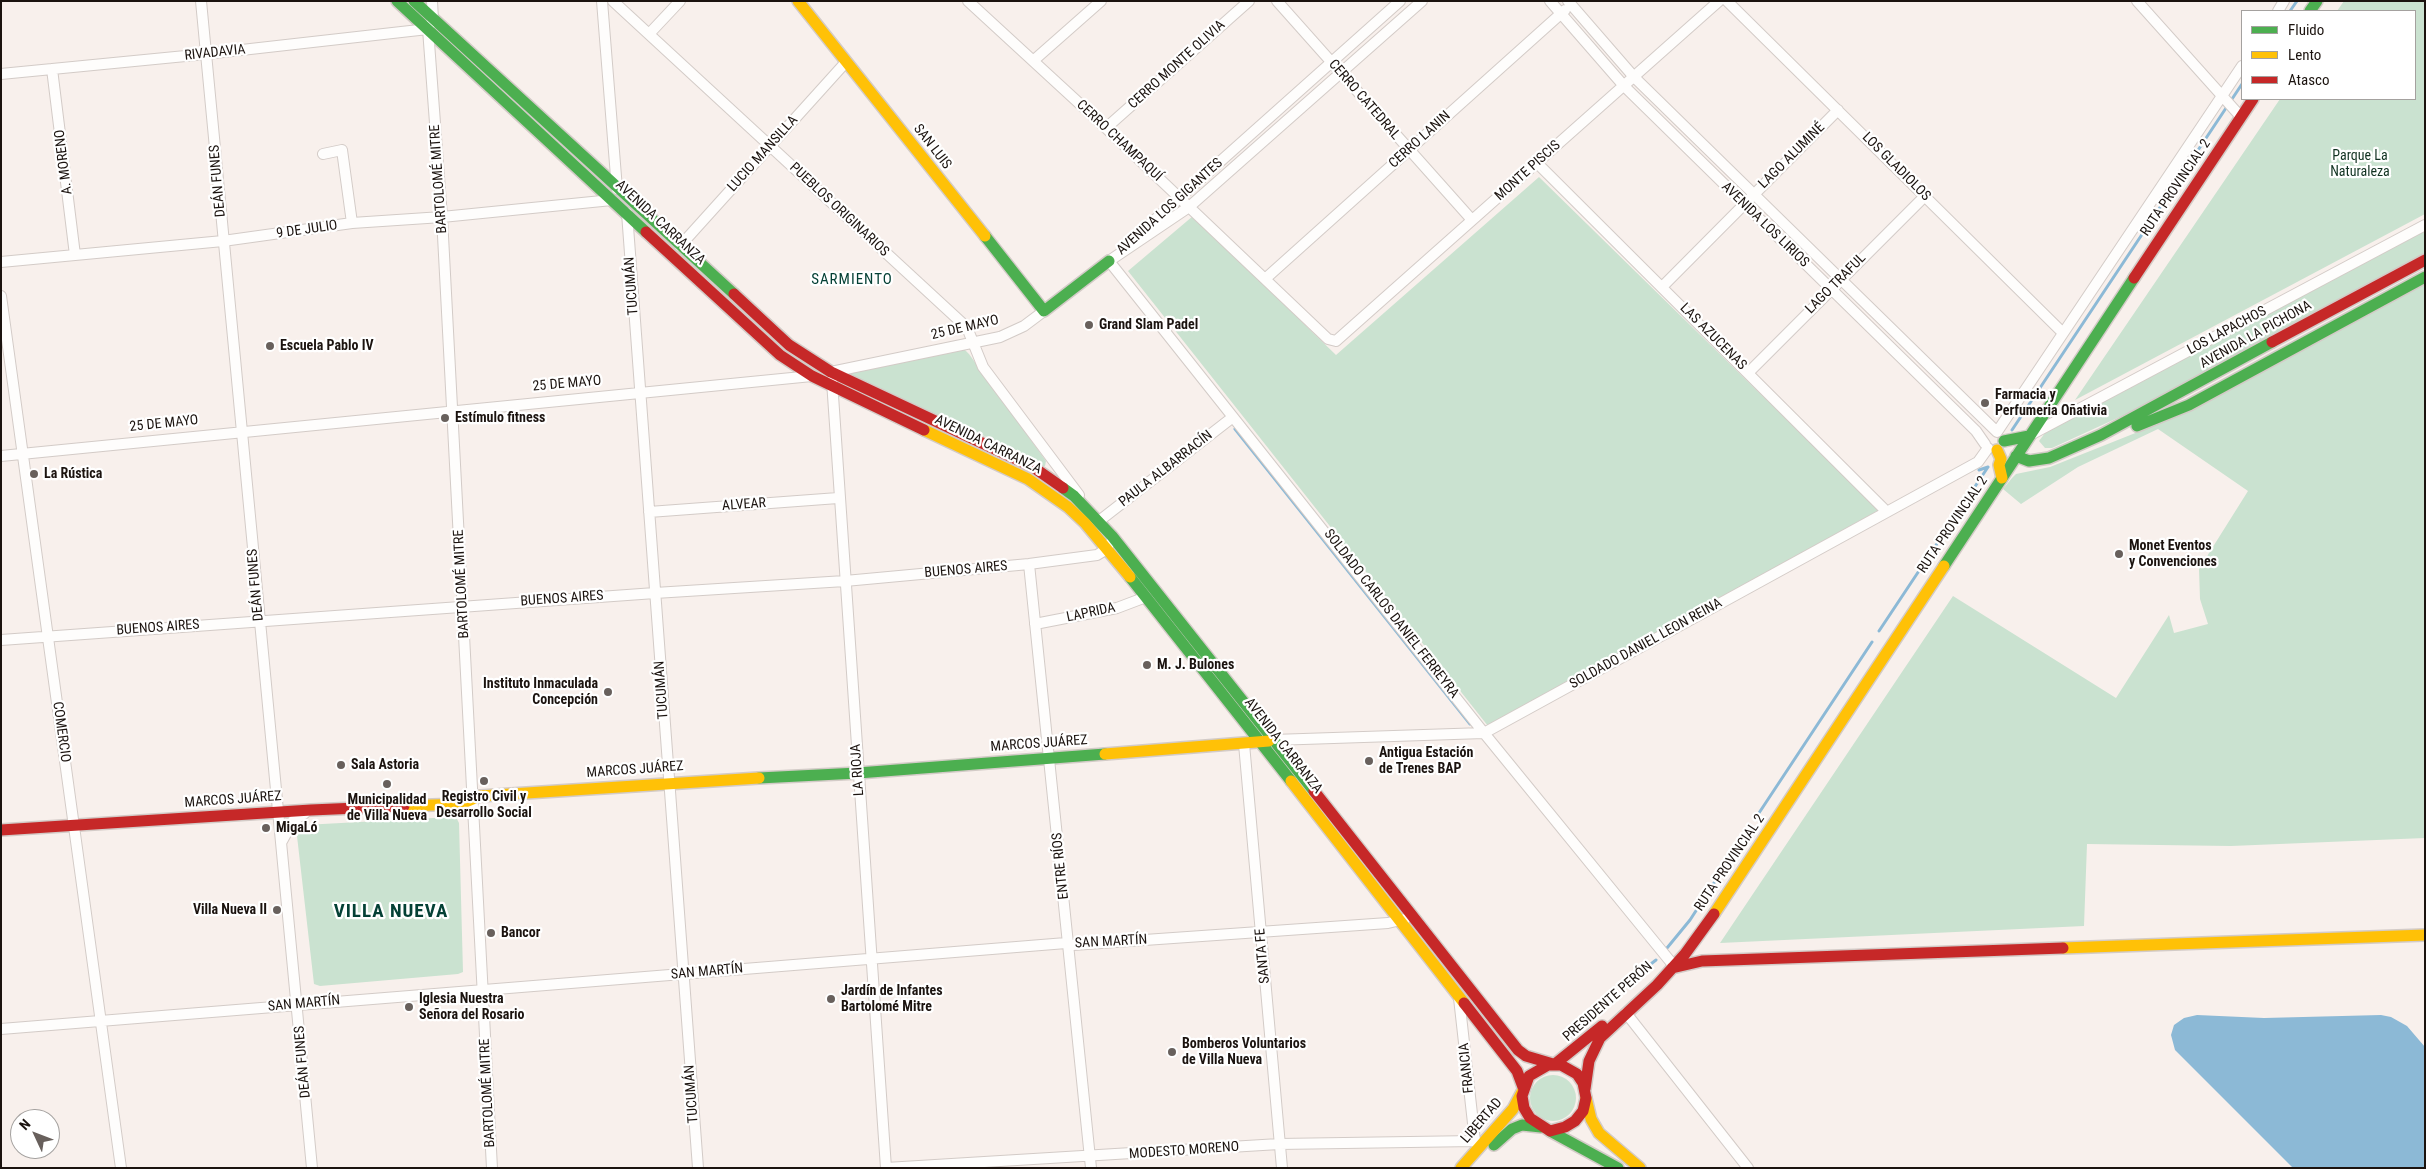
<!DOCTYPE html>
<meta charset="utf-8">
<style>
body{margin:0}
#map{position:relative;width:2426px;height:1169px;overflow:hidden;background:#f8f0ec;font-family:"Roboto Condensed",sans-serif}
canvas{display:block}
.frame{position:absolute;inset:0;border:2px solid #1b130f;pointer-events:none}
.legend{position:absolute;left:2241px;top:10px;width:175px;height:90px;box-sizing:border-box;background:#fff;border:1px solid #a4a19f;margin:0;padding:6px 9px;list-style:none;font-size:15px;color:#1b130f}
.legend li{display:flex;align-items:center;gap:10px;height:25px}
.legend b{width:25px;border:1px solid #a4a19f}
.north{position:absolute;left:10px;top:1109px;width:50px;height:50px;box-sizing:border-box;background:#fff;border:1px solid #a4a19f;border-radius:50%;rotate:313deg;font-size:14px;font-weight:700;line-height:20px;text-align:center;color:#1b130f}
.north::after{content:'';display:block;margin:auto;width:18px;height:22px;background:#68605c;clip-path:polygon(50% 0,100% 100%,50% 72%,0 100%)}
</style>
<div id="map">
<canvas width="2426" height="1169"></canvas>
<div class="frame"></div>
<ul class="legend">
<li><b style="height:6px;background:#4caf50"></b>Fluido</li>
<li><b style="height:6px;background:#ffc107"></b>Lento</li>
<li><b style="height:6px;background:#c62828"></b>Atasco</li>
</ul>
<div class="north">N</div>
</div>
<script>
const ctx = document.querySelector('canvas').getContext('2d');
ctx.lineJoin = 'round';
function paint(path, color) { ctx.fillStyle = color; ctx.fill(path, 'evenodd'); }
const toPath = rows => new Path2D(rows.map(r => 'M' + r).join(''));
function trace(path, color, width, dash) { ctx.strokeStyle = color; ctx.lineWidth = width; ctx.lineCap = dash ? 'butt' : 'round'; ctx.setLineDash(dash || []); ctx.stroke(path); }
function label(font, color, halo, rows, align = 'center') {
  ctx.font = font + ' "Roboto Condensed",sans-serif'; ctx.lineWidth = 4.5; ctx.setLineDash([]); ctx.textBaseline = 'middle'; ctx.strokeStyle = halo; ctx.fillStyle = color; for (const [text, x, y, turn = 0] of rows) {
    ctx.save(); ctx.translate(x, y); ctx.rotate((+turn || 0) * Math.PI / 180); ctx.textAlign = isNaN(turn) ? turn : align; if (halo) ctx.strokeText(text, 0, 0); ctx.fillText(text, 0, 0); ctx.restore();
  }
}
const green = toPath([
 [2344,1,2425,1,2425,214,2075,400,2280,99,2415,99,2415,11,2337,11],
 [1539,177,1879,510,1488,726,1128,271,1193,216,1336,355],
 [2425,231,2425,255,2170,394,2052,448,2045,448,2039,441,2045,433],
 [2425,283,2425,838,2231,846,2087,844,2084,926,1720,943,1953,596,2116,698,2169,615,2174,633,2208,624,2200,599,2199,569,2248,491,2158,429,2078,467,2021,504,2003,489,2012,478,2016,474,2050,467,2163,422],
 [963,348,969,354,1046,461,1045,466,1042,466,1016,450,851,377,851,372],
 [452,817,457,819,459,823,463,972,458,974,320,986,314,984,297,836,299,827,304,825],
 '1530 1098a23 23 0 1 1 46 0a23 23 0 1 1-46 0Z'
]);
const water = toPath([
 [2197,1015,2264,1018,2381,1015,2391,1017,2407,1026,2425,1047,2425,1168,2293,1168,2175,1050,2171,1035,2174,1025,2184,1018]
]);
const stream = toPath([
 [2290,11,2297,1],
 [1235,429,1470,724],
 [2012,430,2242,84],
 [1979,470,1988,467],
 [1879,631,1988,467],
 [1755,819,1872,642],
 [1667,948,1690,920,1747,832],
 [1625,984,1656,960],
 [1578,1022,1612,994]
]);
const street = toPath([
 [201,1,312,1168],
 [432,1,433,19,428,29,442,217,492,1168],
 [602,1,617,189],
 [613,1,962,323,968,330,983,367,1079,495],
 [968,1,1106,128,1328,339,1336,341,1719,1],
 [1277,1,1472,220],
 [1550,1,1624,86,1976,431,1985,444],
 [1568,1,1634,77,1997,432,2242,66],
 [1727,1,2063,333],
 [2137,1,2241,117],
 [2278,11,2284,1],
 [649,34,680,1],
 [1033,61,1101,1],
 [52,69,75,255],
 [1,74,206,54,428,29],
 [1106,128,1249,1],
 [323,154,342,150,352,223],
 [1537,163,1887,512],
 [627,213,698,1168],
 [1139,234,1400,1],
 [680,246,846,62],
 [1109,261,1484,733,1674,966],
 [1109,261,1189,207,1422,1],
 [1,262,223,241,352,223,442,217,612,200],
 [1265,279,1565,10],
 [1662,287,1838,110],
 [1,296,121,1168],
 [831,372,1000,337,1024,326,1044,311],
 [1748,373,1925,196],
 [832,381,886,1168],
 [2034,433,2425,225],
 [1,456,812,376],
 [649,512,838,498],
 [1099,521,1233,417],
 [1029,564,1091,1168],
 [1035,624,1117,608,1146,597],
 [1,640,655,593,845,581,1029,564,1097,555,1107,549,1109,544],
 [1273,740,1484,733,1978,462,1988,448],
 [1244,744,1282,1168],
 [282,841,293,821,305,813],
 [1459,998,1475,1141],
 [1626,1013,1748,1168],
 [1,1029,1066,943,1073,945,1388,923,1405,919],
 [886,1168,1279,1144,1475,1141,1480,1146]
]);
const fast = toPath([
 [397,1,646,232],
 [414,1,734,294],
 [2310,11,2317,1],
 [985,236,1044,311,1109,261],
 [2137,426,2189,405,2425,277],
 [2004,441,2029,436],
 [2016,456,2029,461,2049,458,2101,435,2272,342],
 [1063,488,1074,496,1112,536,1314,791],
 [1944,566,2134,278],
 [1130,577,1291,781],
 [759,778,858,773,1105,754],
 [1550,1131,1618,1168],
 [1494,1145,1512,1129,1522,1125,1541,1127]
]);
const slow = toPath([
 [798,1,985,236],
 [924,430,1028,479,1068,507,1085,523,1130,577],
 [1997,450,2001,459,1999,465,2002,478],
 [1105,754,1269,741],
 [1291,781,1464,1003],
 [404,806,461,804,480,796,759,778],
 [1714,914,1944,566],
 [2063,948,2425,935],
 [1586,1098,1591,1119,1599,1133,1640,1168],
 [1461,1168,1513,1109,1522,1092]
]);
const jam = toPath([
 [646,232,780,355,812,376,924,430],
 [2134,278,2253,99],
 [734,294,789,345,831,372,1033,467,1063,488],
 [2272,342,2425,260],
 [1314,791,1518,1050,1526,1056,1553,1064],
 [1,830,311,810,404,806],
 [1672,968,1702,961,2063,948],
 [1464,1003,1517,1071,1523,1087],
 [1555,1064,1602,1026],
 [1548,1065,1561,1065,1577,1074,1583,1083,1586,1098,1583,1111,1575,1121,1565,1127,1550,1131,1530,1118,1524,1108,1522,1096,1529,1076,1548,1065],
 [1585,1089,1589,1061,1600,1038,1657,985,1685,954,1714,914]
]);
const markers = [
 [1089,325,5,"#68605c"],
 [270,346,5,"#68605c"],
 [1985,403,5,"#68605c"],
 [445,418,5,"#68605c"],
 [34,474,5,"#68605c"],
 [2119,554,5,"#68605c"],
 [1147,665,5,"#68605c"],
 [608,692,5,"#68605c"],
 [1369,761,5,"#68605c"],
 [341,765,5,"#68605c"],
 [484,781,5,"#68605c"],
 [387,784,5,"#68605c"],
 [266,828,5,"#68605c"],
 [277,910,5,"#68605c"],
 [491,933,5,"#68605c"],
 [831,999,5,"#68605c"],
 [409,1007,5,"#68605c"],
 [1172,1052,5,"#68605c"]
];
const streetNames = [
 ["RIVADAVIA",215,53,-6],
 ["CERRO MONTE OLIVIA",1177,65,-42],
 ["CERRO CATEDRAL",1364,100,49],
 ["CERRO LANIN",1420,140,-42],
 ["CERRO CHAMPAQUÍ",1119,141,43],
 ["SAN LUIS",932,147,52],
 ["LUCIO MANSILLA",763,154,-48],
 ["LAGO ALUMINÉ",1792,156,-45],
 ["A. MORENO",64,162,-97],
 ["LOS GLADIOLOS",1896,167,45],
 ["MONTE PISCIS",1528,171,-42],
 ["BARTOLOMÉ MITRE",439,179,-94],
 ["DEÁN FUNES",218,181,-95],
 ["RUTA PROVINCIAL 2",2176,188,-56],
 ["AVENIDA LOS GIGANTES",1170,207,-42],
 ["PUEBLOS ORIGINARIOS",839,210,43],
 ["AVENIDA CARRANZA",660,223,43],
 ["AVENIDA LOS LIRIOS",1765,225,44],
 ["9 DE JULIO",307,230,-8],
 ["LAGO TRAFUL",1836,284,-45],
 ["TUCUMÁN",632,286,-94],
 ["25 DE MAYO",965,328,-13],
 ["LOS LAPACHOS",2227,331,-28],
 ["AVENIDA LA PICHONA",2256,335,-29],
 ["LAS AZUCENAS",1713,337,45],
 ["25 DE MAYO",567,384,-5],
 ["25 DE MAYO",164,424,-6],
 ["AVENIDA CARRANZA",988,445,26],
 ["PAULA ALBARRACÍN",1166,469,-38],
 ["ALVEAR",744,505,-4],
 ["RUTA PROVINCIAL 2",1953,525,-56],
 ["BUENOS AIRES",966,570,-5],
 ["BARTOLOMÉ MITRE",462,584,-93],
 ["DEÁN FUNES",256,585,-95],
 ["BUENOS AIRES",562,599,-4],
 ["LAPRIDA",1091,613,-12],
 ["SOLDADO CARLOS DANIEL FERREYRA",1391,614,52],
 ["BUENOS AIRES",158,628,-4],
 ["SOLDADO DANIEL LEON REINA",1646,644,-29],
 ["TUCUMÁN",662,690,-94],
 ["COMERCIO",61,732,82],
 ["MARCOS JUÁREZ",1039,744,-4],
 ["AVENIDA CARRANZA",1283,746,52],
 ["MARCOS JUÁREZ",635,770,-4],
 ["LA RIOJA",858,770,-94],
 ["MARCOS JUÁREZ",233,800,-4],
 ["RUTA PROVINCIAL 2",1730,863,-56],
 ["ENTRE RÍOS",1061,866,-96],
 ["SAN MARTÍN",1111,942,-3],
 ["SANTA FE",1263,956,-95],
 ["SAN MARTÍN",707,972,-5],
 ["PRESIDENTE PERÓN",1608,1002,-41],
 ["SAN MARTÍN",304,1004,-5],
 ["DEÁN FUNES",303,1062,-95],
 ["FRANCIA",1467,1068,-96],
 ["BARTOLOMÉ MITRE",488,1093,-93],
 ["TUCUMÁN",692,1094,-94],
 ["LIBERTAD",1482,1121,-49],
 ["MODESTO MORENO",1184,1151,-4]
];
const parkNames = [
 ["Parque La",2360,156],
 ["Naturaleza",2360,172]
];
const poiNames = [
 ["Grand Slam Padel",1099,325],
 ["Escuela Pablo IV",280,346],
 ["Farmacia y",1995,395],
 ["Perfumeria Oñativia",1995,411],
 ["Estímulo fitness",455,418],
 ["La Rústica",44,474],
 ["Monet Eventos",2129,546],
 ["y Convenciones",2129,562],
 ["M. J. Bulones",1157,665],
 ["Instituto Inmaculada",598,684,"right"],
 ["Concepción",598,700,"right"],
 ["Antigua Estación",1379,753],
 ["de Trenes BAP",1379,769],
 ["Sala Astoria",351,765],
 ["Registro Civil y",484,797,"center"],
 ["Desarrollo Social",484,813,"center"],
 ["Municipalidad",387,800,"center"],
 ["de Villa Nueva",387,816,"center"],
 ["MigaLó",276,828],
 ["Villa Nueva II",267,910,"right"],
 ["Bancor",501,933],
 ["Jardín de Infantes",841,991],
 ["Bartolomé Mitre",841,1007],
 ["Iglesia Nuestra",419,999],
 ["Señora del Rosario",419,1015],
 ["Bomberos Voluntarios",1182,1044],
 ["de Villa Nueva",1182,1060]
];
const neighbourhoodNames = [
 ["SARMIENTO",852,280]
];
const districtNames = [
 ["VILLA NUEVA",391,912]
];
paint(green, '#cae2d0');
paint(water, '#8cb9d6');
trace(stream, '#8cb9d6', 3);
trace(street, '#d3cbc7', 12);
trace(fast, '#d3cbc7', 14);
trace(slow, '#d3cbc7', 14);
trace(jam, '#d3cbc7', 14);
trace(street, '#fefdfc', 10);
trace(fast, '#4caf50', 11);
trace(slow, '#ffc107', 11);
trace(jam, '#c62828', 11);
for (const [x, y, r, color] of markers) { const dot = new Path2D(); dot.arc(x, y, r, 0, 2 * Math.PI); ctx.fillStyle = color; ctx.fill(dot); trace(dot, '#fff', 2); }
label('14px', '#1b130f', '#fff', streetNames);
label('14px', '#113221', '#fff', parkNames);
label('bold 14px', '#1b130f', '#fff', poiNames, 'left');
ctx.letterSpacing = '1px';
label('15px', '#044035', '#fff', neighbourhoodNames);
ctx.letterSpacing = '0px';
ctx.letterSpacing = '1px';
label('bold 19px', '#044035', '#fff', districtNames);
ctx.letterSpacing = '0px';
</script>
